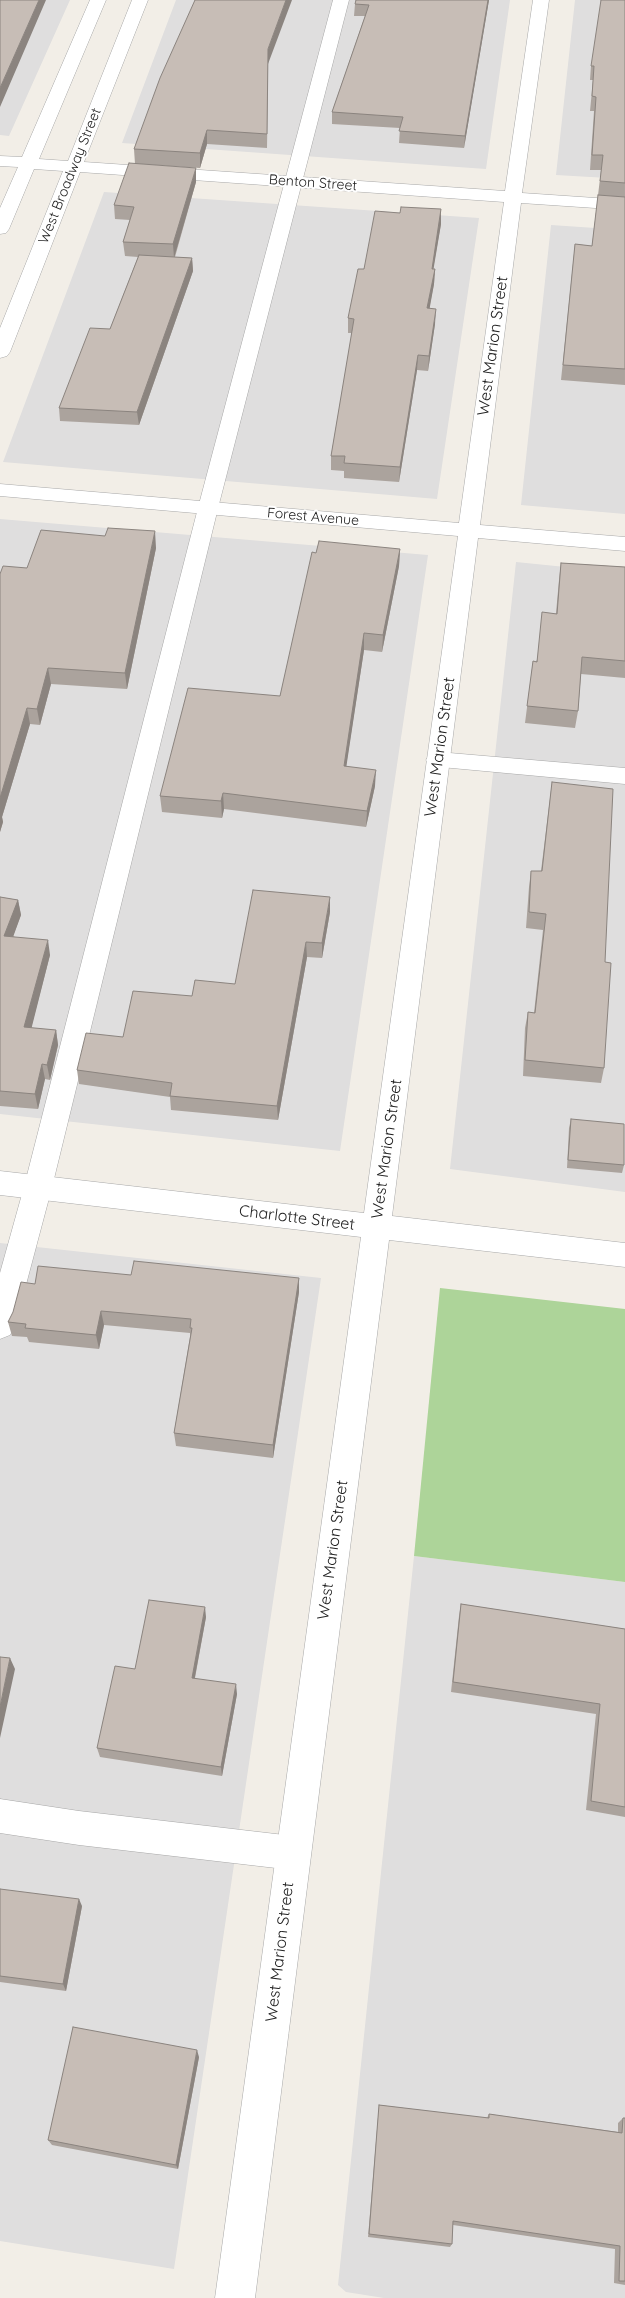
<!DOCTYPE html>
<style>
body{margin:0}
canvas{display:block;background:#f2eee7}
</style>
<canvas width="625" height="2298"></canvas>
<script>
const ctx = document.querySelector('canvas').getContext('2d');
ctx.lineJoin = 'round';
function paint(path, color) { ctx.fillStyle = color; ctx.fill(path, 'evenodd'); }
const toPath = rows => new Path2D(rows.map(r => 'M' + r).join(''));
function trace(path, color, width, dash) { ctx.strokeStyle = color; ctx.lineWidth = width; ctx.lineCap = dash ? 'butt' : 'round'; ctx.setLineDash(dash || []); ctx.stroke(path); }
function label(font, color, halo, rows, align = 'center') {
  ctx.font = font + ' Quicksand,sans-serif'; ctx.lineWidth = 4; ctx.setLineDash([]); ctx.textBaseline = 'middle'; ctx.strokeStyle = halo; ctx.fillStyle = color; for (const [text, x, y, turn = 0] of rows) {
    ctx.save(); ctx.translate(x, y); ctx.rotate((+turn || 0) * Math.PI / 180); ctx.textAlign = isNaN(turn) ? turn : align; if (halo) ctx.strokeText(text, 0, 0); ctx.fillText(text, 0, 0); ctx.restore();
  }
}
const residential = toPath([
 [0,0,70,0,9,136,0,135],
 [176,0,510,0,486,169,122,143],
 [575,0,625,0,625,179,556,175],
 [104,192,479,218,437,499,3,462],
 [551,225,625,230,625,514,521,505],
 [0,519,428,555,340,1151,0,1114],
 [516,562,625,573,625,1192,450,1169],
 [0,1243,321,1278,174,2269,0,2241],
 [414,1556,625,1582,625,2298,384,2298,346,2292,338,2285]
]);
const forest = toPath([
 [440,1288,625,1309,625,1582,414,1556]
]);
const service = toPath([
 [333,0,349,0,218,508,52,1187,15,1326,10,1335,0,1339,0,1273,24,1187,198,508,333,0],
 [438,752,625,768,625,784,430,766,426,760,430,754,438,752],
 [0,1799,79,1811,293,1836,305,1841,310,1853,305,1865,293,1870,79,1845,0,1833,0,1799]
]);
const minor = toPath([
 [90,0,106,0,39,159,68,161,132,0,148,0,84,162,505,191,533,0,549,0,522,193,625,200,625,210,521,203,480,525,625,537,625,551,478,538,392,1216,625,1243,625,1267,389,1240,255,2298,215,2298,361,1237,0,1195,0,1171,364,1213,458,536,0,496,0,484,459,523,504,202,80,172,10,352,7,356,0,358,0,328,63,171,34,169,9,229,6,233,0,234,0,208,18,167,0,166,0,156,22,157,90,0]
]);
const wall = toPath([
 [489,0,464,148,399,143,400,128,332,124,332,112,365,16,354,16,355,4],
 [625,0,625,385,561,380,575,244,592,246,601,170,590,170,594,111,590,111,593,80,590,80,591,66],
 [268,64,267,148,207,144,200,168,135,164,134,149],
 [196,182,175,257,192,258,193,271,139,425,60,421,59,408,110,329,138,257,125,256,123,242,130,220,115,219,114,205],
 [441,209,441,224,433,269,435,269,434,284,429,309,435,324,428,371,417,370,399,482,344,478,344,471,331,470,331,456,352,333,348,333,348,318,364,269,400,213],
 [156,548,127,689,51,684,40,725,30,724,2,817,3,822,0,832,0,574,27,568],
 [400,549,399,566,382,652,364,650,346,766,375,786,366,827,224,809,222,818,162,812,160,796,280,696,316,553],
 [561,563,625,567,625,678,581,674,578,711,575,728,525,723,533,661,536,662,556,613,559,580],
 [552,782,605,962,604,1068,601,1083,523,1076,525,1028,528,1012,534,1013,543,930,526,928,529,887,531,871,541,871],
 [0,897,18,900,21,915,13,936,50,955,31,1028,56,1030,58,1045,50,1080,45,1079,38,1109,0,1106],
 [330,912,322,958,307,957,278,1120,171,1110,170,1097,79,1084,77,1070,123,1037,192,996,235,984],
 [571,1119,624,1165,622,1173,567,1168,569,1128],
 [131,1275,299,1278,299,1292,273,1458,176,1446,174,1433,190,1337,190,1333,104,1325,99,1349,29,1342,27,1337,12,1336,8,1322,35,1284],
 [461,1604,625,1629,625,1817,586,1810,596,1714,451,1692,459,1616],
 [206,1617,195,1678,237,1694,222,1776,100,1757,97,1748,135,1669],
 [0,1889,82,1906,66,1991,0,1982],
 [199,2057,178,2169,52,2145,48,2140],
 [379,2105,487,2118,489,2114,618,2132,618,2123,623,2118,625,2118,625,2285,614,2283,615,2249,453,2225,452,2244,450,2247,368,2237]
]);
const shadedWall = toPath([
 [39,0,46,0,0,107,0,88],
 [286,0,292,0,268,64,267,148,268,49],
 [488,0,489,0,464,148,465,136],
 [207,130,207,144,200,168,200,153],
 [196,168,196,182,174,258,173,244],
 [441,209,441,224,431,284,432,269],
 [192,258,193,271,139,425,137,412],
 [435,269,434,284,427,323,427,308],
 [436,309,435,324,428,371,429,356],
 [418,355,417,370,399,482,400,467],
 [155,531,156,548,127,689,125,673],
 [400,549,399,566,382,652,383,635],
 [364,633,364,650,344,782,344,766],
 [48,668,51,684,40,725,37,709],
 [27,708,30,724,2,817,3,822,0,832,0,798],
 [376,770,375,786,366,827,367,811],
 [223,793,224,809,222,818,221,801],
 [330,897,330,912,322,958,322,943],
 [18,900,21,915,8,951,4,936],
 [48,940,50,955,28,1042,24,1027],
 [306,942,307,957,278,1120,277,1106],
 [56,1030,58,1045,50,1080,47,1065],
 [42,1064,45,1079,38,1109,35,1094],
 [299,1278,299,1292,273,1458,273,1445],
 [101,1311,104,1325,99,1349,96,1335],
 [205,1607,206,1617,193,1687,192,1678],
 [10,1658,15,1669,0,1738,0,1707],
 [236,1684,237,1694,222,1776,221,1767],
 [79,1899,82,1906,66,1991,63,1984],
 [197,2050,199,2057,178,2169,176,2165]
]);
const building = toPath([
 [0,0,39,0,0,88,0,0],
 [195,0,286,0,268,49,267,134,207,130,200,153,134,149,160,78,195,0],
 [356,0,488,0,465,136,399,131,403,117,332,112,369,5,355,4,356,0],
 [601,0,625,0,625,183,600,181,603,155,592,155,596,97,592,96,594,66,591,66,601,0],
 [129,163,196,168,173,244,123,242,134,207,114,205,129,163],
 [598,195,625,197,625,369,563,365,575,244,592,246,598,195],
 [401,207,441,209,432,269,435,269,427,308,436,309,429,356,418,355,400,467,344,463,345,456,331,456,354,319,348,318,358,269,364,269,375,211,400,213,401,207],
 [139,255,192,258,137,412,59,408,90,328,110,329,139,255],
 [108,528,155,531,125,673,48,668,37,709,27,708,0,798,0,574,3,566,27,568,41,530,105,536,108,528],
 [319,541,400,549,383,635,364,633,344,766,376,770,367,811,223,793,221,801,160,796,188,688,280,696,312,552,316,553,319,541],
 [561,563,625,567,625,661,582,657,578,711,527,706,533,661,537,662,542,612,557,614,561,563],
 [552,782,613,789,605,962,611,963,604,1068,525,1060,528,1012,535,1013,546,914,529,912,531,871,542,871,552,782],
 [253,890,330,897,322,943,306,942,277,1106,170,1096,172,1083,77,1070,86,1033,123,1037,133,991,192,996,195,980,235,984,253,890],
 [0,897,18,900,4,936,48,940,24,1027,56,1030,47,1065,42,1064,35,1094,0,1091,0,897],
 [571,1119,624,1124,624,1165,568,1160,571,1119],
 [134,1261,299,1278,273,1445,174,1433,192,1328,190,1328,191,1319,101,1311,96,1335,25,1328,26,1324,8,1322,13,1312,21,1282,35,1284,38,1266,131,1275,134,1261],
 [149,1600,205,1607,192,1678,236,1684,221,1767,97,1748,115,1666,135,1669,149,1600],
 [461,1604,625,1629,625,1807,591,1801,600,1704,453,1682,461,1604],
 [0,1657,10,1658,0,1707,0,1657],
 [0,1889,79,1899,63,1984,0,1976,0,1889],
 [73,2027,197,2050,176,2165,48,2140,73,2027],
 [379,2105,489,2118,489,2114,622,2133,623,2118,625,2118,625,2281,619,2281,620,2246,453,2221,452,2244,369,2234,379,2105]
]);
const farStreetnames = [
 ["West Broadway Street",70,176,-68],
 ["Benton Street",313,183,4],
 ["Forest Avenue",313,517,5]
];
const streetNames = [
 ["West Marion Street",493,346,-82],
 ["West Marion Street",440,747,-82],
 ["West Marion Street",387,1149,-82],
 ["Charlotte Street",297,1218,7],
 ["West Marion Street",333,1550,-82],
 ["West Marion Street",280,1952,-83]
];
paint(residential, '#dfdede');
paint(forest, '#add499');
trace(service, '#a8a8a8', 1);
trace(minor, '#a8a8a8', 1);
paint(service, '#fff');
paint(minor, '#fff');
paint(wall, '#aba39d');
paint(shadedWall, '#8b847f');
paint(building, '#c7bdb6');
trace(building, '#8b847f', 1);
label('14px', '#212121', '#fff', farStreetnames);
label('16px', '#212121', '#fff', streetNames);
</script>
